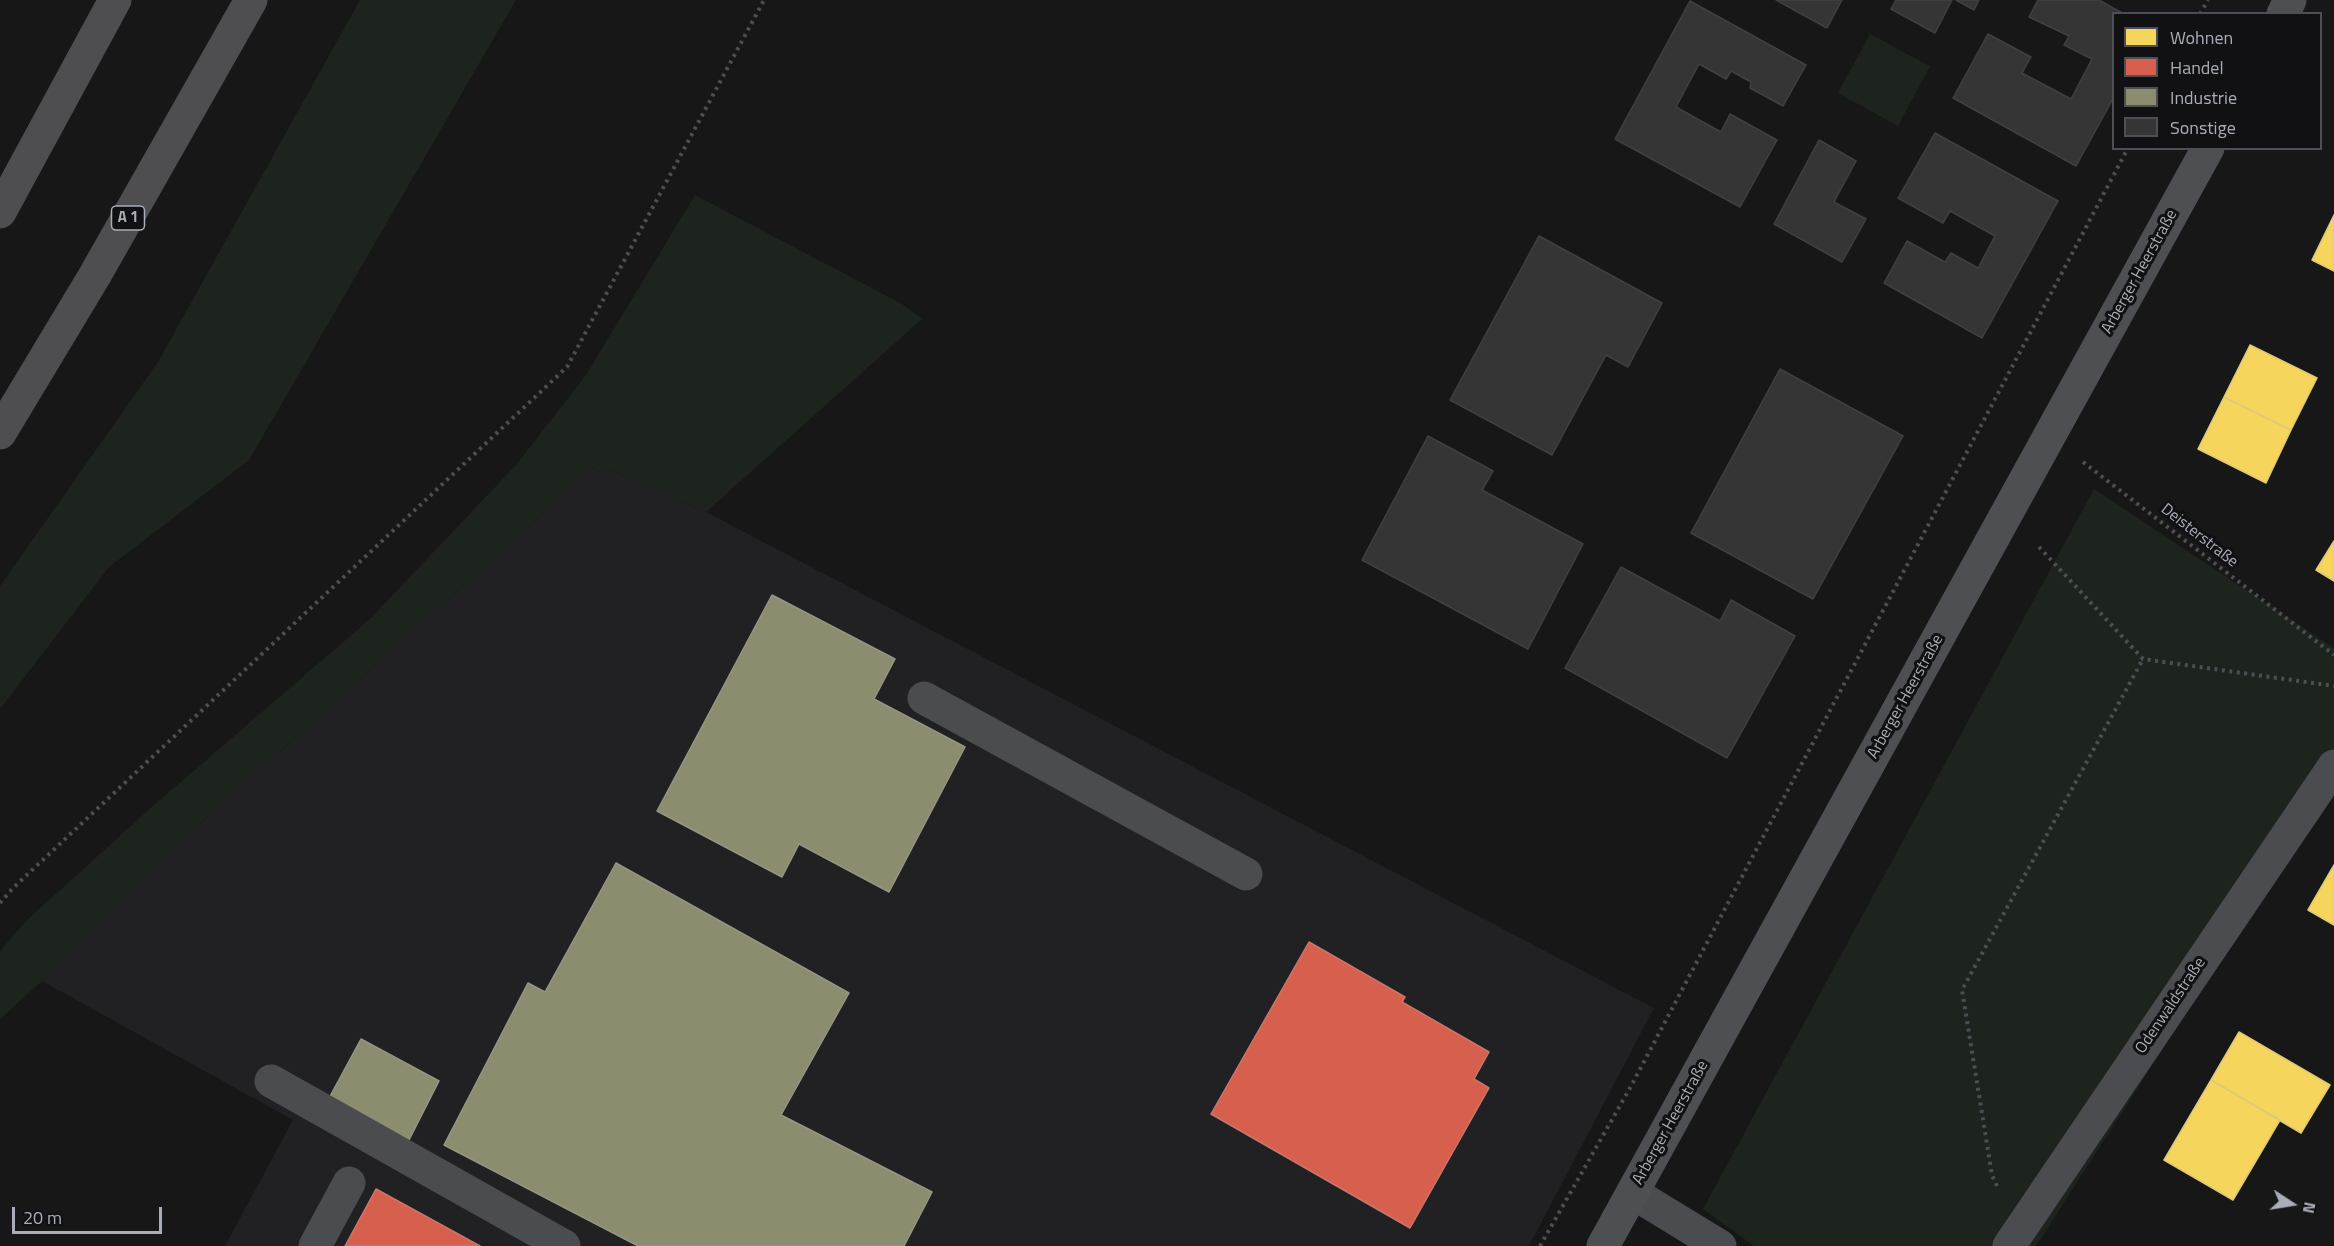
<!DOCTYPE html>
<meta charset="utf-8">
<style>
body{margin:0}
#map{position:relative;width:2334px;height:1246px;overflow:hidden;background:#171717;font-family:"Titillium Web",sans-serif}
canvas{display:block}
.legend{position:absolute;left:2112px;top:12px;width:210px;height:138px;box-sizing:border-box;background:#111113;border:2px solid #4d4f55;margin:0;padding:8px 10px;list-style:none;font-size:18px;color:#a8adb8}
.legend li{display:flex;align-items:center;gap:12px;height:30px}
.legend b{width:30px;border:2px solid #4d4f55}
.north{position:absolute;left:2262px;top:1174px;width:60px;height:60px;-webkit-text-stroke:4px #111113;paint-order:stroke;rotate:102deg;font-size:16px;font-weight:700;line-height:24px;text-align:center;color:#a8adb8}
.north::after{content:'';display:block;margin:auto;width:21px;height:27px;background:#a8adb8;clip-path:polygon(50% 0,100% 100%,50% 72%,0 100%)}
.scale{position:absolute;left:12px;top:1207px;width:150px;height:27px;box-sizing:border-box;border:3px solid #a8adb8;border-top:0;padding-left:8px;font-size:18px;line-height:21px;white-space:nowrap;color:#a8adb8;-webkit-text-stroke:4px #111113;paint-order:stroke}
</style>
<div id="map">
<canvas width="2334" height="1246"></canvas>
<ul class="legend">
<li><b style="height:16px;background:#f6d55c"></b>Wohnen</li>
<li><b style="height:16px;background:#d6604d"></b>Handel</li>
<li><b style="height:16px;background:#8c8c6e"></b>Industrie</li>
<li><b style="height:16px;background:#353536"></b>Sonstige</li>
</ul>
<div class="north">N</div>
<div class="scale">20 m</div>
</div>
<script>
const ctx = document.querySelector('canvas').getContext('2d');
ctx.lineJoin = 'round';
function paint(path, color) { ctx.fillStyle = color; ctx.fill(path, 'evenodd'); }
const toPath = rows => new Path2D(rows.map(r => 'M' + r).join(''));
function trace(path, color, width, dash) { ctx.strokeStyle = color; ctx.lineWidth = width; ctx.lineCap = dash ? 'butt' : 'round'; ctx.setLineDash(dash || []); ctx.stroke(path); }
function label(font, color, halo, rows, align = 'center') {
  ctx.font = font + ' "Titillium Web",sans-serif'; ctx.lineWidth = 6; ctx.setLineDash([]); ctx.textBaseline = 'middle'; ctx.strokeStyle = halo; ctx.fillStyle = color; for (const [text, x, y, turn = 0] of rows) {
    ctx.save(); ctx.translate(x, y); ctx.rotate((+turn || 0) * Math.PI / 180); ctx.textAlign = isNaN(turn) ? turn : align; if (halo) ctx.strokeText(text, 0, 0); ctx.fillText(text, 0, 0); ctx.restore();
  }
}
const built = toPath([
 [598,464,706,512,1654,1008,1529,1246,225,1246,293,1120,42,981,173,848]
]);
const green = toPath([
 [360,0,516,0,249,460,109,567,0,709,0,586,158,362],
 [1870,34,1930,66,1898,126,1838,93],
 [695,195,902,304,922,319,706,512,598,464,173,848,42,981,0,1019,0,951,27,920,154,805,370,619,516,465,586,375],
 [2094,489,2334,648,2334,783,2036,1246,1754,1246,1703,1209]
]);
const homes = toPath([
 [2334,215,2334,271,2312,260,2334,215],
 [2250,345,2317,378,2291,430,2224,397,2250,345],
 [2224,397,2291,430,2266,483,2198,449,2224,397],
 [2334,541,2334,581,2316,570,2334,541],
 [2334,865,2334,925,2308,910,2334,865],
 [2239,1032,2330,1085,2301,1133,2211,1080,2239,1032],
 [2211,1080,2280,1120,2233,1200,2164,1160,2211,1080]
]);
const shops = toPath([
 [1309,942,1405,997,1402,1002,1489,1052,1474,1079,1489,1088,1410,1228,1211,1114,1309,942],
 [376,1189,480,1246,345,1246,376,1189]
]);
const industry = toPath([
 [772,595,895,659,874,699,965,747,889,892,799,844,782,877,657,811,772,595],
 [616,863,849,993,781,1115,932,1192,904,1246,638,1246,444,1145,528,983,545,992,616,863],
 [361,1039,439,1081,408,1142,328,1100,361,1039]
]);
const building = toPath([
 [1776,0,1842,0,1827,28,1776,0],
 [1896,0,1952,0,1935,33,1891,9,1896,0],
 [1956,0,1979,0,1974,10,1956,0],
 [2038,0,2099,0,2124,14,2114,14,2114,97,2076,166,1953,98,1988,34,2031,57,2022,73,2071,99,2092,59,2064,45,2069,36,2029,17,2038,0],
 [1690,1,1806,65,1783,106,1750,88,1751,82,1731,71,1726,79,1699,64,1676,107,1721,132,1730,114,1777,140,1740,207,1615,139,1690,1],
 [1935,133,2058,201,1982,338,1884,283,1907,241,1945,262,1951,253,1978,268,1995,236,1950,211,1943,223,1898,198,1935,133],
 [1819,140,1856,161,1834,202,1866,219,1842,262,1774,224,1819,140],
 [1539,236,1662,303,1628,367,1606,355,1552,455,1450,400,1539,236],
 [1780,369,1903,436,1813,599,1691,533,1780,369],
 [1428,436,1493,471,1482,490,1583,544,1528,649,1362,560,1428,436],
 [1621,567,1720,621,1731,600,1795,636,1727,758,1565,668,1621,567]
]);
const path = toPath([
 [2200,14,2208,0],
 [2083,462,2334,655],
 [2039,547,2143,659,2334,686],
 [0,903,13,888,567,367,764,0],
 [1997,1186,1992,1175,1962,990,2143,659],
 [1540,1246,1630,1088,2128,148]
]);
const minor = toPath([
 [924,698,1246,874],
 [271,1081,564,1246],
 [1633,1193,1720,1246],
 [315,1246,349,1183],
 [2009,1246,2334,766]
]);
const major = toPath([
 [2283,14,2290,0],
 [1603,1246,2208,148]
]);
const highway = toPath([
 [0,212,115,0],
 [0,433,95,275,251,0]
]);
const shields = [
 [128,218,33]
];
const shieldNames = [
 ["A 1",128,218]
];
const streetNames = [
 ["Arberger Heerstraße",2140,272,-61],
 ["Deisterstraße",2199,536,38],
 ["Arberger Heerstraße",1906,697,-61],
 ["Odenwaldstraße",2171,1006,-56],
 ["Arberger Heerstraße",1671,1123,-61]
];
paint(built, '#212123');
paint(green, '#1d241e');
paint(homes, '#f6d55c');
trace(homes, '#dfc978', 1.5);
paint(shops, '#d6604d');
trace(shops, '#c8776d', 1.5);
paint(industry, '#8c8c6e');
trace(industry, '#949684', 1.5);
paint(building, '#353536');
trace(building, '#3f4043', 1.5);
trace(path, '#4d4e52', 4, [3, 4.5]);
trace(minor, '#4b4c50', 33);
trace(major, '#4d4f52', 33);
trace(highway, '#4e4e51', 33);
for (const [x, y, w] of shields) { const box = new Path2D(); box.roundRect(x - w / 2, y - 12, w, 24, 4.5); ctx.fillStyle = '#111113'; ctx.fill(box); trace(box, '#a8adb8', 1.5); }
label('bold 15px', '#a8adb8', null, shieldNames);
label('16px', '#a8adb8', '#111113', streetNames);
</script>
